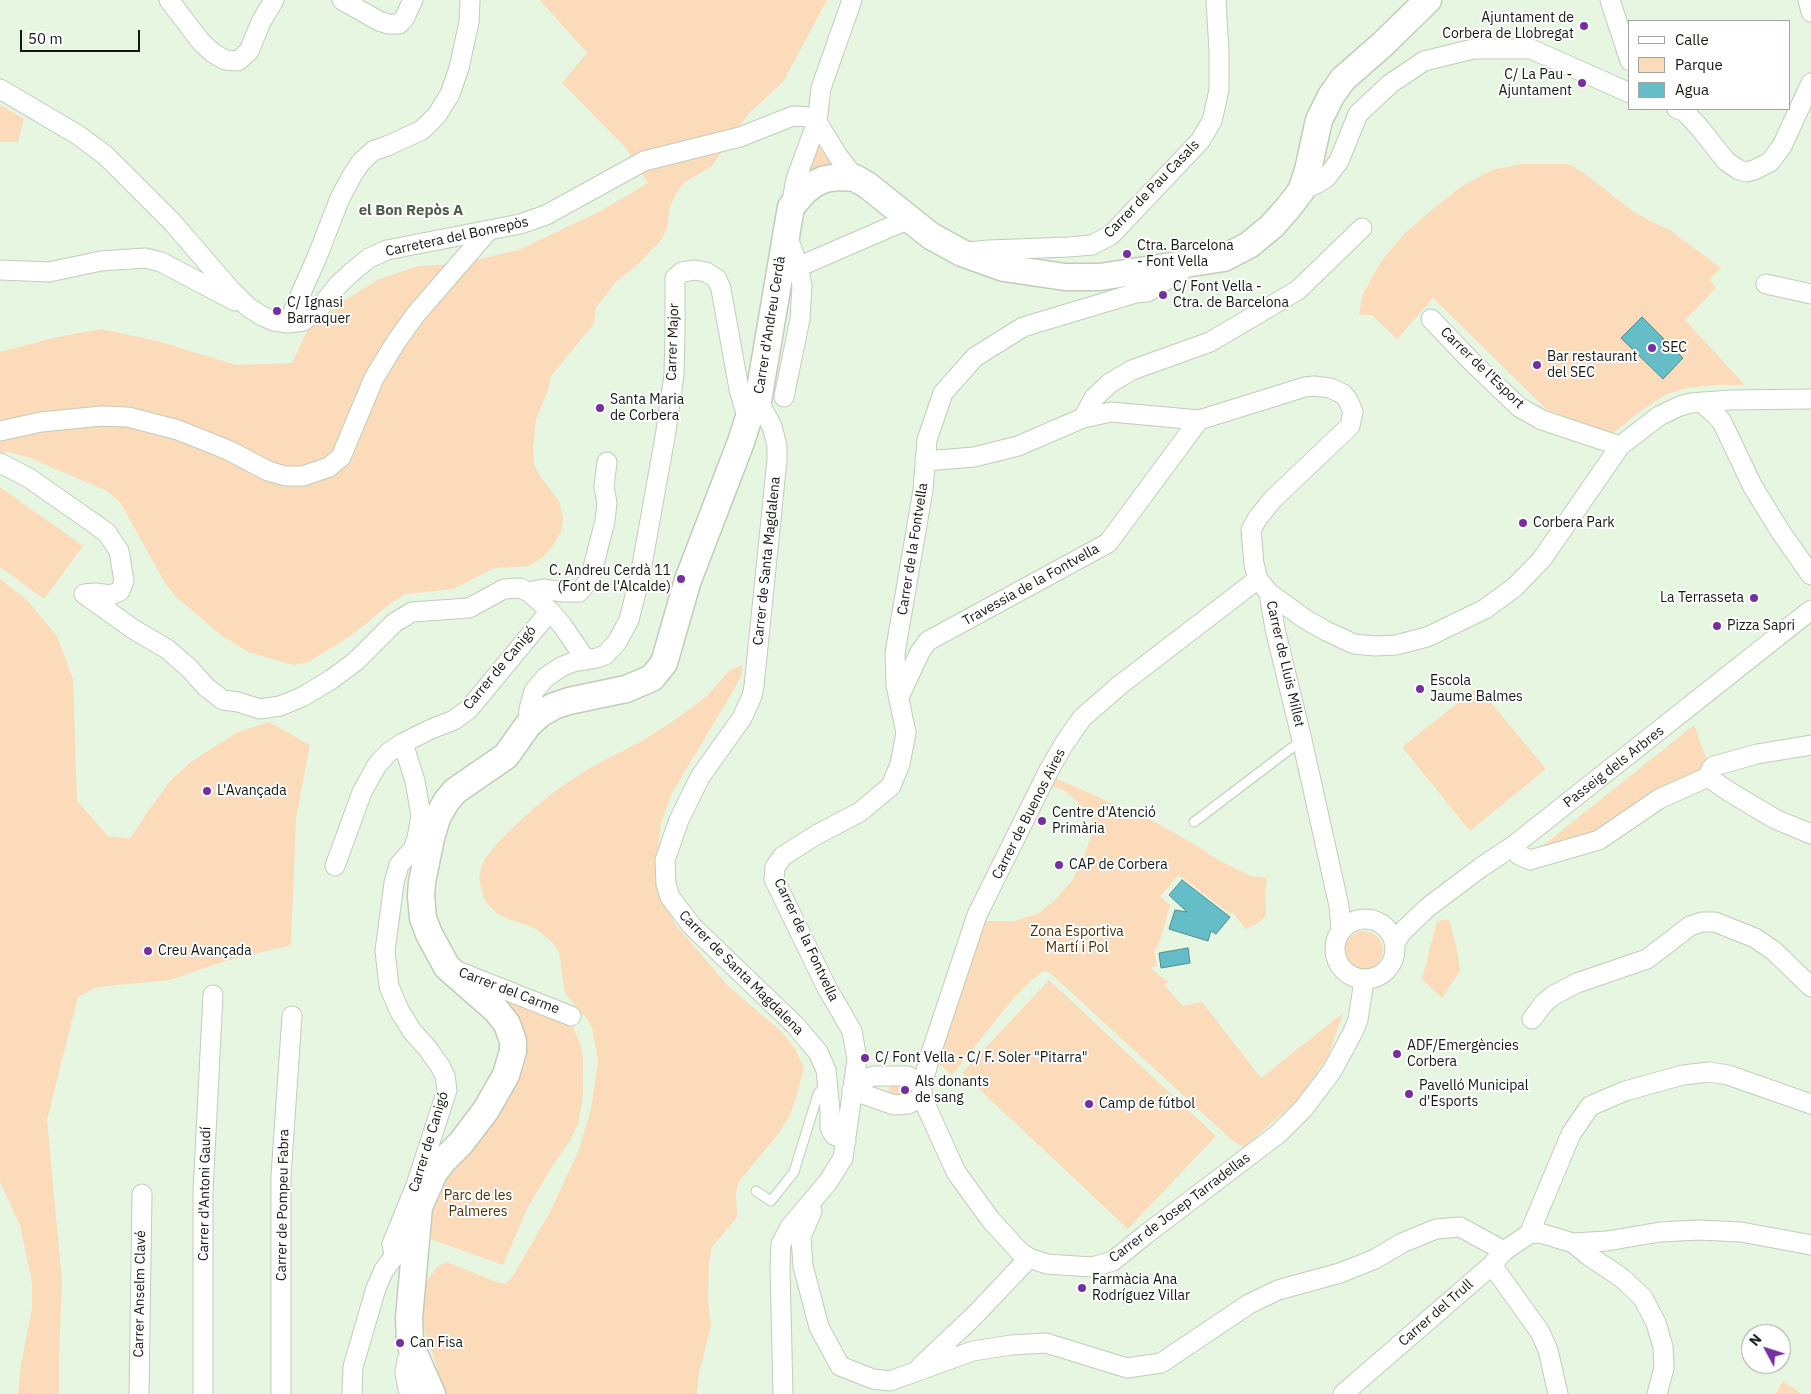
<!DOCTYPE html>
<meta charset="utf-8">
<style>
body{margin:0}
#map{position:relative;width:1811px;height:1394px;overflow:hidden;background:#e7f6e1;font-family:"IBM Plex Sans",sans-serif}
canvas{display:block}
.legend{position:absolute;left:1628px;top:20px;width:162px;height:90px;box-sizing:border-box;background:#fff;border:1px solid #a1a3a0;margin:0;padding:6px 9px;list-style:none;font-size:15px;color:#131811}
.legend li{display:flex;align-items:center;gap:10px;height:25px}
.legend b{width:25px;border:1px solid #a1a3a0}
.north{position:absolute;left:1741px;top:1324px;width:50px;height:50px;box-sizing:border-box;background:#fff;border:1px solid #a1a3a0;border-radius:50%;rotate:310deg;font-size:14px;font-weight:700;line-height:20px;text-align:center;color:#131811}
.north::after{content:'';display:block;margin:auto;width:18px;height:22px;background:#752fa3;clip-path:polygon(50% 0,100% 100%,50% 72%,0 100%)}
.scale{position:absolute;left:20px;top:30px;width:120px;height:22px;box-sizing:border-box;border:2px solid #131811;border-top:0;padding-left:6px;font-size:15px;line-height:18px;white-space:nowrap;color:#131811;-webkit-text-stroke:4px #fff;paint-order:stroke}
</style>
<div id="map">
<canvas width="1811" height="1394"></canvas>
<ul class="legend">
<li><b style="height:6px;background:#fff"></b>Calle</li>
<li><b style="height:14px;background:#fbdbba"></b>Parque</li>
<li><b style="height:14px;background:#65bdc7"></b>Agua</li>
</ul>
<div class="north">N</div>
<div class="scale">50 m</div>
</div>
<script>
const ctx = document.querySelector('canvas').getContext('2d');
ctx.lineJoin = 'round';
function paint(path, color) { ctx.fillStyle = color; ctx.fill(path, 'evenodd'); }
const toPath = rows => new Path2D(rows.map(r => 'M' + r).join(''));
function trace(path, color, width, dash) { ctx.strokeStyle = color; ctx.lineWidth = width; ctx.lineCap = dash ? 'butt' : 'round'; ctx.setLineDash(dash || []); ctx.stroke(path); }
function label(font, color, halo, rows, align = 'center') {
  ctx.font = font + ' "IBM Plex Sans",sans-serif'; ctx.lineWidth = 4; ctx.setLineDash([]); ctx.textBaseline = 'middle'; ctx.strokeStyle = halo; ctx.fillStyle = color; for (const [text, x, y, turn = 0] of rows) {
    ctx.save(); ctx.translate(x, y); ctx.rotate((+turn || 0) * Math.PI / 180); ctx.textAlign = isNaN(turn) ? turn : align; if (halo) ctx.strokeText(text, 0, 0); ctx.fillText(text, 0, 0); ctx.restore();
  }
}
const green = toPath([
 [540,0,827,0,783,82,749,113,712,166,685,182,675,195,669,209,668,224,662,239,639,263,615,283,606,295,596,307,594,324,551,376,548,390,536,419,533,449,534,465,542,479,559,501,563,518,561,532,553,546,543,557,529,566,495,568,453,589,406,594,391,603,353,634,309,662,293,665,248,652,221,635,176,597,165,583,120,502,107,491,30,458,9,452,0,453,0,352,53,338,101,329,157,341,236,365,292,363,307,331,344,301,377,280,418,266,459,264,518,250,599,212,648,183,625,147,562,83,587,53],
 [0,105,24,119,18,142,0,142],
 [817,146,820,146,833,168,804,179],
 [1521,164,1568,164,1584,173,1631,210,1652,222,1670,230,1721,268,1709,280,1716,288,1685,320,1745,385,1715,385,1686,388,1665,395,1642,410,1612,434,1547,410,1433,298,1397,339,1372,315,1359,315,1362,296,1380,263,1404,234,1434,208,1462,186,1492,170],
 [0,487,83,546,44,599,0,567],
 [0,579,26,599,57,636,73,679,77,801,108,836,130,839,149,810,171,780,192,761,238,732,269,722,310,745,296,818,291,945,225,961,170,980,97,987,78,997,47,1120,62,1281,59,1359,59,1394,18,1394,21,1365,32,1308,32,1283,20,1225,0,1182],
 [743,665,741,676,736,686,672,793,661,823,656,866,665,905,676,925,728,986,780,1030,794,1047,804,1067,797,1095,790,1115,779,1133,741,1179,737,1187,736,1196,737,1217,712,1247,709,1264,708,1299,711,1326,699,1373,697,1394,444,1394,433,1354,426,1337,423,1324,421,1303,425,1284,437,1267,447,1262,496,1282,506,1284,513,1276,550,1212,578,1152,591,1110,598,1060,592,1028,587,1019,565,993,559,952,553,943,538,930,529,926,508,919,498,914,490,907,484,899,479,879,481,867,486,857,502,838,534,808,561,787,588,769,640,742,675,720,706,697,730,670],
 [1478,687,1546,769,1470,831,1402,747],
 [1694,725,1707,760,1697,773,1600,829,1578,840,1540,848],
 [1055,778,1155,822,1197,846,1218,860,1251,876,1267,878,1265,890,1266,915,1261,921,1246,929,1232,912,1230,914,1179,875,1160,896,1170,905,1158,948,1154,949,1157,966,1150,968,1168,982,1164,985,1183,1006,1202,1002,1261,1078,1343,1013,1328,1056,1300,1098,1244,1147,1233,1141,1049,972,1043,971,1032,980,1012,1000,952,1075,939,1064,945,1039,985,921,1015,921,1039,913,1054,901,1072,881,1084,856,1093,830,1090,818,1077,801,1065,791,1052,786],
 [1449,919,1457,950,1460,971,1442,998,1422,979,1437,921],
 '1345 950a19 19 0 1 1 38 0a19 19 0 1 1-38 0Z',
 [1049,980,1216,1136,1128,1229,962,1073],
 [500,995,570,1020,581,1046,583,1059,583,1096,578,1124,570,1141,553,1165,528,1207,503,1265,428,1238,431,1196,499,1106,503,1108,525,1065,528,1043,521,1020],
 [890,1082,907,1083,909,1089,907,1095,902,1098,888,1094],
 [1783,1381,1792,1387,1801,1394,1776,1394]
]);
const water = toPath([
 [1642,317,1683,358,1663,379,1621,338,1642,317],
 [1182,880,1230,917,1216,934,1211,931,1208,941,1169,929,1175,910,1187,912,1169,895,1182,880],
 [1188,948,1190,963,1161,968,1159,953,1188,948]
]);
const lane = toPath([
 [1194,822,1302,740],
 [756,1191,771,1201,794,1172,818,1094,826,1084]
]);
const street = toPath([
 [169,0,201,42,213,53,225,60,238,61,249,51,261,22,274,0],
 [342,0,379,21,388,24,399,24,404,19,413,0],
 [1610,0,1630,61],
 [1808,0,1811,12],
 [0,89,78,135,105,155,173,223,230,289,248,307,262,316,274,321,288,323,303,321,317,311,338,285,352,272,369,258,387,250,520,224,546,215,644,161,740,137,793,116,810,117,817,122,838,156,855,178],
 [1677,109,1684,111,1699,127,1726,161,1739,170,1746,172,1754,170,1770,162,1782,146,1811,83],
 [1301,191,1316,184,1326,178,1339,161,1358,114,1390,84,1424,61,1473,49,1531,49,1630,93],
 [791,206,796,179,817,122,821,88,852,0],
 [967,252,989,250,1069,247,1092,245,1111,235,1200,141,1212,121,1219,90,1219,51,1216,0],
 [798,267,909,219],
 [0,270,49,272,101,261,145,258,161,262,235,301],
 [1766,284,1811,294],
 [1431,319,1472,362,1519,407,1542,420,1620,446],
 [288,323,317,257,340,198,353,174,361,162,373,151,387,146,422,130,437,115,450,94,459,68,469,22,470,0],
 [784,397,800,319,802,285,798,267,787,234],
 [758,401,772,426,777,446,777,460,754,686,752,696,742,718,700,777,679,820,665,860,666,884,670,897,692,926,795,1025,818,1052,826,1070,830,1111,830,1128,834,1135,846,1141],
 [1701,402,1716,415,1722,422,1753,487,1782,534,1811,575],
 [1083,418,1094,398,1110,383,1132,370,1210,342,1298,290,1362,228],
 [0,431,41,422,101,416,128,417,178,430,228,450,268,471,285,476,303,476,329,467,341,457,374,378,396,342,416,314,488,231],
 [925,461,974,457,1018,446,1083,418,1111,412,1199,420,1305,387,1314,386,1330,388,1343,394,1348,400,1353,412,1350,426,1273,499,1257,519,1251,530,1254,564,1258,579,1269,593,1275,629,1302,740,1339,906,1341,931],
 [0,463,29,478,92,522,107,533,119,551,124,581,120,591,111,595,95,593,84,594],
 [1258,579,1120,685,1082,718,1064,744,1049,770,977,915,930,1056,922,1086,922,1097,956,1172,990,1219,1020,1252,1029,1258,1047,1264,1092,1267,1113,1261,1145,1235,1278,1134,1304,1108,1332,1071,1353,1032,1358,1020,1364,980],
 [1269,593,1305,619,1326,631,1354,644,1375,646,1396,645,1427,637,1485,609,1515,587,1542,559,1620,446,1659,416,1680,406,1691,403,1730,400,1811,399],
 [84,594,133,629,167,649,189,668,206,687,223,700,238,702,260,709,280,706,302,697,332,679,356,661,394,623,412,612,469,608,504,589,520,588,529,592],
 [586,660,562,625,550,611,529,592,543,589,563,592,579,592,590,579,605,521,607,503,604,487,607,462],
 [899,697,920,652,928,641,1108,543,1199,420],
 [528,725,529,709,534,691,546,677,561,667,573,662,597,658,605,655,617,642,629,620,640,576,665,437,674,375,675,333,675,278,682,272,695,270,706,272,717,279,721,289,739,389,748,420],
 [1708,777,1728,791,1775,819,1811,834],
 [1513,846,1519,855,1530,860,1599,840,1659,799,1708,777,1711,769,1714,766,1757,754,1811,745],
 [335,866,362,792,377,765,389,752,403,743],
 '1335 949a30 30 0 1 1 60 0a30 30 0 1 1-60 0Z',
 [1395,943,1401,933,1427,908,1480,868,1513,846,1811,610],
 [460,972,571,1016],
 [1532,1019,1544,1003,1554,995,1577,983,1647,959,1690,926,1702,922,1715,922,1755,938,1774,951,1811,987],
 [854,1081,875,1076,908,1076,922,1086],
 [852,1090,894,1105,908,1104,922,1097],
 [812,1211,801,1237,803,1266,819,1327,840,1366,873,1379,890,1381,973,1351,1011,1345,1046,1343,1127,1368,1161,1363,1249,1304,1278,1290,1340,1273,1375,1259,1402,1243,1436,1229,1460,1227,1504,1251],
 [1529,1234,1571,1134,1590,1106,1625,1091,1683,1075,1709,1072,1728,1075,1811,1104],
 [1573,1243,1589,1256,1622,1278,1643,1298,1656,1323,1663,1347,1664,1368,1657,1394],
 [394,1256,392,1244,416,1185,447,1090,445,1076,440,1066,428,1049,412,1031,399,1010,389,986,385,951,394,883,399,865,413,849,417,838,421,816,415,781,403,743,429,730,454,720,469,709,550,611],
 [1492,1265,1540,1332,1548,1350,1558,1394],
 [920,1367,974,1316,1029,1258],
 [139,1394,142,1194],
 [203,1394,203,1192,213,995],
 [281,1394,281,1176,292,1016],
 [352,1394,353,1367,376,1288,384,1270,402,1246],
 [409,1394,405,1373,407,1360,412,1349],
 [783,1394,780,1267,781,1244,790,1227,828,1182,843,1158,857,1059,852,1031,827,988,774,879,775,867,783,856,816,835,860,812,891,786,900,764,906,733,896,685,895,653,923,490,927,440,943,393,975,357,1023,327,1136,293,1147,292,1189,266],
 [1343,1394,1492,1265,1504,1251,1529,1234,1540,1233,1573,1243,1607,1241,1660,1232,1699,1230,1741,1232,1811,1245]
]);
const secondary = toPath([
 [432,1394,412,1349,410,1341,409,1318,419,1207,434,1173,443,1161,461,1143,486,1110,506,1075,513,1051,513,1041,507,1024,496,1010,447,967,429,934,423,918,421,896,422,882,431,838,437,818,446,802,455,791,506,756,528,725,540,714,554,706,569,701,626,689,652,678,664,663,688,580,741,442,748,420,758,401,791,207,805,191,814,184,825,179,839,177,855,178,867,185,931,236,962,253,1004,268,1065,277,1100,277,1224,258,1249,245,1272,226,1288,208,1301,191,1308,170,1319,120,1331,96,1343,79,1383,44,1428,0]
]);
const markers = [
 [1584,26,5,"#752fa3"],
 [1582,83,5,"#752fa3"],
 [1127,254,5,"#752fa3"],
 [1163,295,5,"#752fa3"],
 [277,311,5,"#752fa3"],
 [1652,348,5,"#752fa3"],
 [1537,365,5,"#752fa3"],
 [600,408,5,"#752fa3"],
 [1523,523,5,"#752fa3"],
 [681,579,5,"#752fa3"],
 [1754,598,5,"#752fa3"],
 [1717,626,5,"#752fa3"],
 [1420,689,5,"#752fa3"],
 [207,791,5,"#752fa3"],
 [1042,821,5,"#752fa3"],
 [1059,865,5,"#752fa3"],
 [148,951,5,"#752fa3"],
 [1397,1054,5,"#752fa3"],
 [865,1058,5,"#752fa3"],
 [905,1090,5,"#752fa3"],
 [1409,1094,5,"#752fa3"],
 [1089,1104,5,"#752fa3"],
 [1082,1288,5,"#752fa3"],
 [400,1343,5,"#752fa3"]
];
const poiNames = [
 ["Ajuntament de",1574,18,"right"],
 ["Corbera de Llobregat",1574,34,"right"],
 ["C/ La Pau -",1572,75,"right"],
 ["Ajuntament",1572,91,"right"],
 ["Ctra. Barcelona",1137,246],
 ["- Font Vella",1137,262],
 ["C/ Font Vella -",1173,287],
 ["Ctra. de Barcelona",1173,303],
 ["C/ Ignasi",287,303],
 ["Barraquer",287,319],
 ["SEC",1662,348],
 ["Bar restaurant",1547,357],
 ["del SEC",1547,373],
 ["Santa Maria",610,400],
 ["de Corbera",610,416],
 ["Corbera Park",1533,523],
 ["C. Andreu Cerdà 11",671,571,"right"],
 ["(Font de l'Alcalde)",671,587,"right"],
 ["La Terrasseta",1744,598,"right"],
 ["Pizza Sapri",1727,626],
 ["Escola",1430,681],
 ["Jaume Balmes",1430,697],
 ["L'Avançada",217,791],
 ["Centre d'Atenció",1052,813],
 ["Primària",1052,829],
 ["CAP de Corbera",1069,865],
 ["Creu Avançada",158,951],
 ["ADF/Emergències",1407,1046],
 ["Corbera",1407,1062],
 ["C/ Font Vella - C/ F. Soler \"Pitarra\"",875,1058],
 ["Als donants",915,1082],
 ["de sang",915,1098],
 ["Pavelló Municipal",1419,1086],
 ["d'Esports",1419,1102],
 ["Camp de fútbol",1099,1104],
 ["Farmàcia Ana",1092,1280],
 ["Rodríguez Villar",1092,1296],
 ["Can Fisa",410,1343]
];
const streetNames = [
 ["Carrer de Pau Casals",1152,189,-46],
 ["Carretera del Bonrepòs",457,237,-12],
 ["Carrer d'Andreu Cerdà",770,325,-81],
 ["Carrer Major",673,342,-88],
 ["Carrer de l'Esport",1482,368,44],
 ["Carrer de la Fontvella",913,549,-81],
 ["Carrer de Santa Magdalena",767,561,-84],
 ["Travessia de la Fontvella",1031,585,-29],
 ["Carrer de Lluis Millet",1285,664,77],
 ["Carrer de Canigó",500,668,-50],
 ["Passeig dels Arbres",1614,767,-38],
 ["Carrer de Buenos Aires",1029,814,-63],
 ["Carrer de la Fontvella",806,940,65],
 ["Carrer de Santa Magdalena",741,973,45],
 ["Carrer del Carme",509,991,21],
 ["Carrer de Canigó",429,1142,-73],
 ["Carrer d'Antoni Gaudí",205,1194,-89],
 ["Carrer de Pompeu Fabra",283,1205,-89],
 ["Carrer de Josep Tarradellas",1180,1208,-37],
 ["Carrer Anselm Clavé",140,1294,-89],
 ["Carrer del Trull",1436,1313,-41]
];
const parkNames = [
 ["Zona Esportiva",1077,932],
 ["Martí i Pol",1077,948],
 ["Parc de les",478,1196],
 ["Palmeres",478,1212]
];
const neighbourhoodNames = [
 ["el Bon Repòs A",411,211]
];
paint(green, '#fbdbba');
paint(water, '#65bdc7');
trace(water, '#4c8c90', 1);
trace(lane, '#bfcdba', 11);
trace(street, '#bfcdba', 21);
trace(secondary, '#bfcdba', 29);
trace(lane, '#fff', 9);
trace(street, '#fff', 19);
trace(secondary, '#fff', 26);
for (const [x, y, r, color] of markers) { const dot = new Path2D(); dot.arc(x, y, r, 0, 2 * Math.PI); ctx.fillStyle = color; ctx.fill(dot); trace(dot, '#fff', 2); }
label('14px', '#131811', '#fff', poiNames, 'left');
label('14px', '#131811', '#fff', streetNames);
label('14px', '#4f3006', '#fff', parkNames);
label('bold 15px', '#505c4b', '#fff', neighbourhoodNames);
</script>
